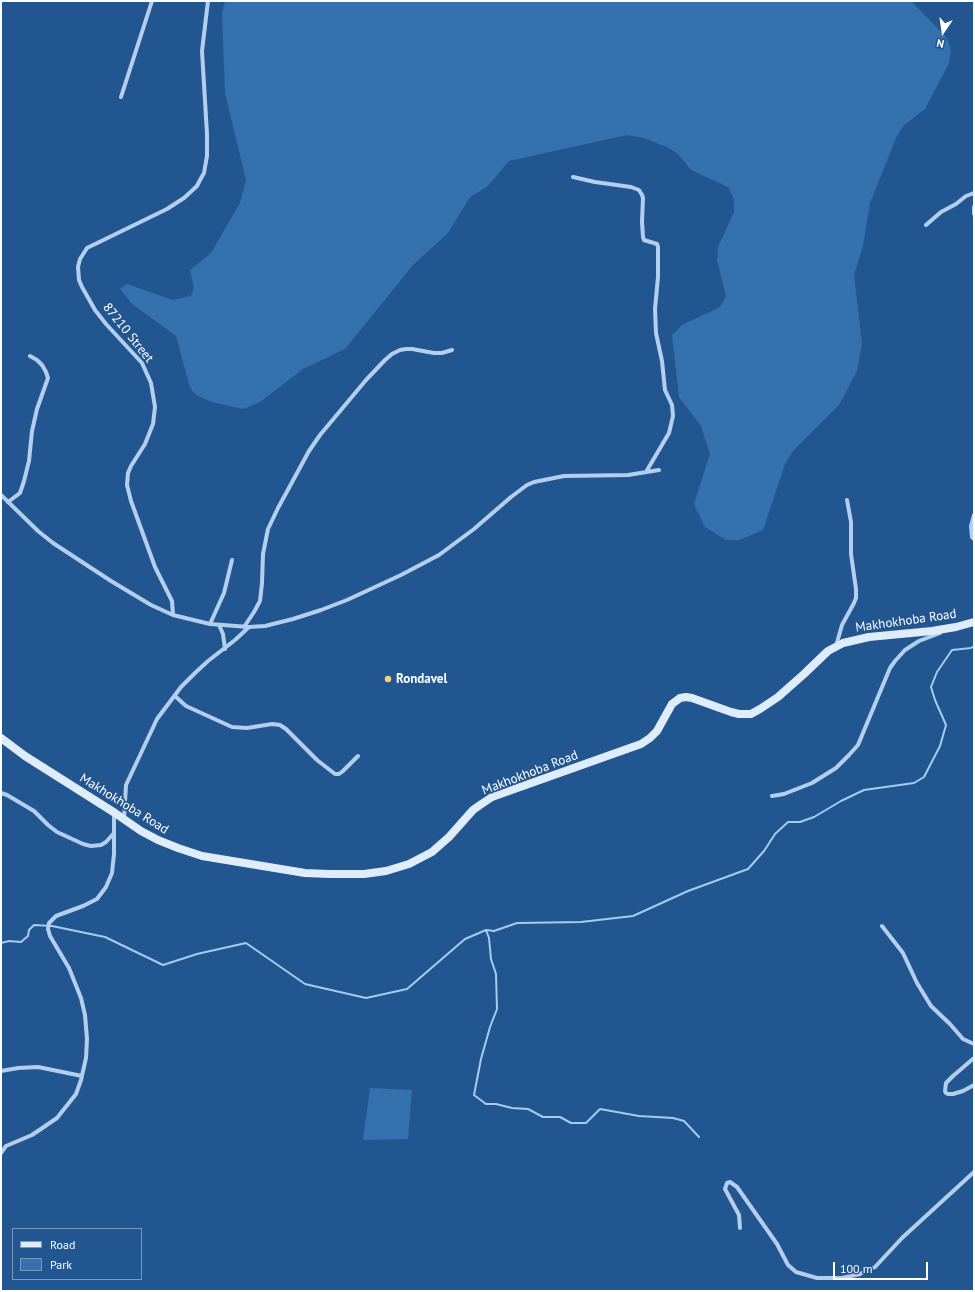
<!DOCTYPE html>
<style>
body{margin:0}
#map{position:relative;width:975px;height:1292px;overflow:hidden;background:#225691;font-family:"PT Sans",sans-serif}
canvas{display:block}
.frame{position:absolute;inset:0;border:2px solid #fff;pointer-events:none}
.legend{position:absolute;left:12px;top:1228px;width:130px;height:52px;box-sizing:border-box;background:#225691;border:1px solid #7a9abd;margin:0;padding:5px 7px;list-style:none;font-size:12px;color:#fff}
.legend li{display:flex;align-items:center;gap:8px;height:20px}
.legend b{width:20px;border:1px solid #7a9abd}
.north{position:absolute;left:923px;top:12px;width:40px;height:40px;-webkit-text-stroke:3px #225691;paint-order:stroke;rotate:193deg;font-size:11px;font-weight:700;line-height:16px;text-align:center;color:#fff}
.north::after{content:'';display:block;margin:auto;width:14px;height:18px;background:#fff;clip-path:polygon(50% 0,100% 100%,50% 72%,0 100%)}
.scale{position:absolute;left:833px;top:1262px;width:95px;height:18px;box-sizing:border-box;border:2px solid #fff;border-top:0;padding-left:5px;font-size:12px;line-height:14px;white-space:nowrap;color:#fff;-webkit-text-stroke:3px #225691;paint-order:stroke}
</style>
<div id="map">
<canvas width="975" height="1292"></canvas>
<div class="frame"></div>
<ul class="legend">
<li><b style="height:5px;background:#dfecfa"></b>Road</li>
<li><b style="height:11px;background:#3671af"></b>Park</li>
</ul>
<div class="north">N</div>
<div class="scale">100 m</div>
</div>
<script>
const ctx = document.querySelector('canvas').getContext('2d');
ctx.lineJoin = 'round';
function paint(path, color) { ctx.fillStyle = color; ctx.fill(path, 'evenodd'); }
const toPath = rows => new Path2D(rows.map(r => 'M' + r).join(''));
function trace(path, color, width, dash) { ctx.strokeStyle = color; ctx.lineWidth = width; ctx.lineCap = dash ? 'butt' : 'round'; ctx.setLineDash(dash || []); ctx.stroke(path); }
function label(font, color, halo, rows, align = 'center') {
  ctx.font = font + ' "PT Sans",sans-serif'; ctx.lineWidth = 3.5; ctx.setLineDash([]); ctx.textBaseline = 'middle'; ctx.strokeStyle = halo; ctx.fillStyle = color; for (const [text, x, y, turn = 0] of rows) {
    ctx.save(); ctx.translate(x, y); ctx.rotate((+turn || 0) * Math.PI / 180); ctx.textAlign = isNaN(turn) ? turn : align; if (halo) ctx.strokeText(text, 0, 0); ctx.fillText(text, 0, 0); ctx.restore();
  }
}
const green = toPath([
 [225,1,911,1,947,38,951,50,949,63,925,109,904,125,897,136,870,203,863,246,854,275,862,344,857,371,839,405,793,451,785,464,763,530,739,540,726,540,705,527,694,504,710,454,701,426,679,397,672,335,682,325,720,307,726,296,717,260,718,247,734,212,734,199,728,187,691,170,678,154,667,147,644,138,627,135,509,161,488,186,470,197,448,233,413,265,345,349,303,369,260,402,243,409,212,402,196,395,190,388,176,336,131,303,120,289,127,284,173,300,191,296,194,288,190,270,211,253,240,203,246,180,225,93,222,13],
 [370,1088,412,1090,408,1139,363,1140]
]);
const stream = toPath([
 [486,930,489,938,491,959,496,974,497,1009,490,1027,481,1059,474,1095,486,1104,496,1104,512,1108,528,1109,543,1117,560,1117,571,1123,586,1123,600,1109,639,1116,673,1118,684,1121,699,1137],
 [1,943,9,941,21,942,28,936,29,930,34,925,52,926,105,937,163,965,197,954,246,943,305,984,366,998,407,989,465,939,486,930,494,931,517,923,581,922,633,916,688,891,748,869,764,851,775,834,788,822,800,822,814,817,841,801,864,790,914,783,924,777,940,746,946,725,935,700,931,687,937,672,952,650,971,648,974,646]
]);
const street = toPath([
 [121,97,152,1],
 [573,177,595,182,631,187,639,190,642,195,643,198,642,222,643,237,644,240,657,244,658,247,658,277,655,309,656,333,662,361,665,390,672,405,673,416,669,433,646,472],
 [974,207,974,214],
 [926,225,941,212,956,204,966,196,974,193],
 [1,495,38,531,53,543,111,581,151,605,173,615,210,624,249,627,265,626,293,619,321,610,347,600,401,575,439,555,474,529,511,497,527,485,534,482,564,476,628,475,659,470],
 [8,502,20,493,24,481,29,461,32,431,37,409,48,378,46,372,42,365,37,360,30,356],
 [974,515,971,526,972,537,974,539],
 [173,615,172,601,155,567,131,501,127,485,128,473,131,466,145,444,153,424,155,407,151,383,142,363,106,324,95,310,82,287,79,280,78,267,80,259,87,248,167,209,184,198,197,186,200,180,204,173,207,156,207,134,202,51,208,1],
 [210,624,224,593,232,560],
 [219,625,223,634,225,649],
 [244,627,254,612,260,601,262,583,263,554,268,529,278,508,309,451,320,435,366,380,385,360,392,354,400,350,406,349,412,349,434,353,442,353,452,350],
 [836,646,842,625,854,603,856,598,856,589,851,554,851,522,847,500],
 [175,696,186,706,232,727,247,728,272,724,280,725,286,729,317,760,335,774,339,774,343,771,358,756],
 [1,793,7,795,34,811,48,825,57,832,83,844,91,846,101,845,106,842,114,833],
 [772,796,784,794,812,783,836,768,849,755,858,745,890,668,895,661,905,650,919,641,940,633],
 [124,819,126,785,157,719,181,687,195,673,208,661,235,640,249,627],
 [882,926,903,953,917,983,931,1006,950,1024,963,1039,974,1044],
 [974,1058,953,1076,946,1083,945,1091,946,1093,948,1094,953,1094,963,1091,974,1085],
 [1,1071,18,1068,38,1067,82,1076],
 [1,1153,6,1146,32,1135,57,1118,76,1094,81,1080,86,1058,87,1039,85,1015,81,998,69,968,50,936,48,929,49,923,56,916,83,906,97,899,106,887,112,873,114,854,114,813],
 [740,1228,739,1215,725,1189,727,1183,730,1182,737,1187,777,1244,788,1265,796,1272,817,1278,842,1278,860,1274,875,1267,902,1238,974,1172]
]);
const secondary = toPath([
 [1,738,25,756,115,813,141,831,158,840,178,848,202,856,305,873,329,874,364,874,386,871,409,864,432,852,449,837,473,810,480,805,492,797,641,744,650,738,657,731,672,704,680,698,686,697,692,698,731,712,739,714,751,714,760,709,778,697,804,674,828,651,843,643,869,637,932,631,956,627,974,622]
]);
const markers = [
 [388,679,4,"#f9ce75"]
];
const streetNames = [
 ["87210 Street",128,333,51],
 ["Makhokhoba Road",906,621,-8],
 ["Makhokhoba Road",530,773,-21],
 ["Makhokhoba Road",124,804,32]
];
const poiNames = [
 ["Rondavel",396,679]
];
paint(green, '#3671af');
trace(stream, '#a7cbee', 2);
trace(street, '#b3cfed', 4);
trace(secondary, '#dfecfa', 8);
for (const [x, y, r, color] of markers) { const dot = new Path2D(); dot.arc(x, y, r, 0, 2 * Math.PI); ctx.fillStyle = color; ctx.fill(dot); trace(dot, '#225691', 1.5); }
label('13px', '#fff', '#225691', streetNames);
label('bold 13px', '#fff', '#225691', poiNames, 'left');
</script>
